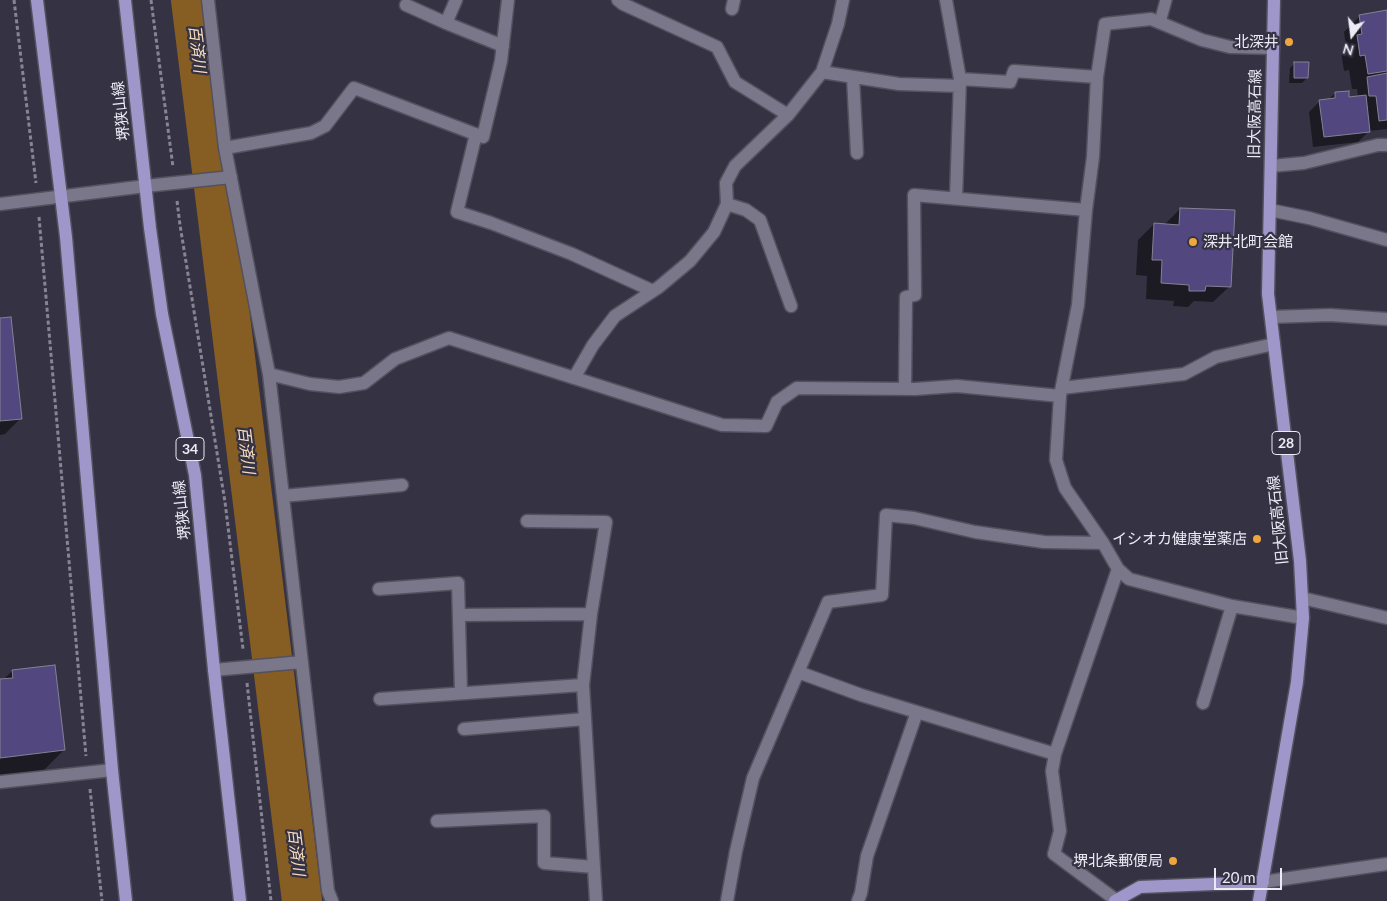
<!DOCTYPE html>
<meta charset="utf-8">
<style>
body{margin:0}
#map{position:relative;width:1387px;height:901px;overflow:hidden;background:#353343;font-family:Lato,sans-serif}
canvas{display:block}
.north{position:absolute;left:1327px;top:10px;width:50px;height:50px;-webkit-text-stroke:4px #353343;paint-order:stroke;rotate:195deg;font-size:14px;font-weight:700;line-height:20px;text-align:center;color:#eceaf5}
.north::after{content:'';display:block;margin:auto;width:18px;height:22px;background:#eceaf5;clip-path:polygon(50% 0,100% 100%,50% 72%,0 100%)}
.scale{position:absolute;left:1214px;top:868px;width:68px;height:22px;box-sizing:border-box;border:2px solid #eceaf5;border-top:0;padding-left:6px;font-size:15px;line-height:18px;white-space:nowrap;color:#eceaf5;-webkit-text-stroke:4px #353343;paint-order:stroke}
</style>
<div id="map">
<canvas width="1387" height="901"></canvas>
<div class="north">N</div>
<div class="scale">20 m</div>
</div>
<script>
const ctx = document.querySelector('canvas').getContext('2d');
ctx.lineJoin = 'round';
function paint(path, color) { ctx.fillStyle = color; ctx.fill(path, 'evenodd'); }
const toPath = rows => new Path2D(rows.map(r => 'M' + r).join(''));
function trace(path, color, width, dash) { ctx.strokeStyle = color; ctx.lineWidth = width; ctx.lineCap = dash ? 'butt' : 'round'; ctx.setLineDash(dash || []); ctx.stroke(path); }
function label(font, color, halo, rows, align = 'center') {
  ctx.font = font + ' Lato,"Noto Sans JP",sans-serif'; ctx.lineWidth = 4.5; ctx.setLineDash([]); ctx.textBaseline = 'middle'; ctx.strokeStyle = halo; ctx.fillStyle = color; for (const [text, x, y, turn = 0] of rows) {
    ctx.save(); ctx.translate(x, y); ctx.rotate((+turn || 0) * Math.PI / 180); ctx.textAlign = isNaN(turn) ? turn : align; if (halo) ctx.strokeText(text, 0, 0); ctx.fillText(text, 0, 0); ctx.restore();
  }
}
const shadow = toPath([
 [1387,12,1387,129,1369,131,1358,142,1313,147,1309,112,1320,101,1328,100,1335,93,1348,98,1358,97,1357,89,1352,89,1349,70,1344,71,1341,52,1346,47,1344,32,1360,16],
 [1295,63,1307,78,1302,83,1289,83,1290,68],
 [1180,209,1230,286,1213,302,1194,301,1188,307,1173,306,1174,301,1146,299,1147,276,1136,275,1138,240,1154,224,1164,225],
 [0,319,21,418,5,434,0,435],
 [12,671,64,750,43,771,0,776,0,680,3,680]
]);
const river = toPath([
 [191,0,302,901]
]);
const building = toPath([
 [1387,10,1387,71,1368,74,1365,55,1360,56,1357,35,1362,34,1359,15,1387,10],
 [1294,62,1309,62,1308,78,1294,78,1294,62],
 [1387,73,1387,120,1379,121,1376,96,1369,96,1367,77,1387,73],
 [1349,91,1349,97,1366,95,1370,132,1324,137,1319,100,1335,98,1335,92,1349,91],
 [1180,208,1235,210,1231,287,1206,286,1205,291,1189,291,1189,285,1161,283,1162,260,1152,260,1154,223,1179,225,1180,208],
 [11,317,22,419,0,421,0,318,11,317],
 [55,665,65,750,0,758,0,679,13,678,12,670,55,665]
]);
const path = toPath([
 [14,0,36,183],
 [151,0,173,167],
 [177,201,180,225,225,502,243,649],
 [39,217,86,756],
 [247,683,271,901],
 [90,789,102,901]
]);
const service = toPath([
 [1160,22,1166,0]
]);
const minor = toPath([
 [208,0,225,148,269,374,310,384,339,387,364,383,395,359,449,338,722,425,766,426,777,402,797,388,915,389,957,386,1060,396],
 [618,0,623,4,717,47,735,82,788,115],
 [946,0,960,79,956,198],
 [406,5,446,23,503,46],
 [732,9,734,0],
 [446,23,456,0],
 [822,72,899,84,960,86],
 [1097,77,1105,24,1151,19,1202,40,1230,47,1273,48],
 [853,78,857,153],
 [960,79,1010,82,1014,71,1097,77,1093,157,1086,210,1078,305,1060,396,1056,460,1065,488,1103,543,1118,569,1129,579,1232,606,1303,618],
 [476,134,457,212,491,223,572,254,653,291],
 [225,148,311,133,325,126,354,88,483,137,501,61,508,0],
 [1271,166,1304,163,1378,145,1387,145],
 [0,204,146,186,231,177],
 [727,204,746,210,760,220,791,306],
 [1270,210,1309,218,1387,240],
 [1271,317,1330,315,1387,319],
 [269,374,328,891,332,901],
 [574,378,593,345,615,316,659,287,690,261,714,232,727,204,726,183,735,166,788,115,822,72,838,24,843,0],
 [1062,388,1184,374,1216,357,1274,344],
 [905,389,906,297,915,295,914,195,1086,210],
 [283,496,402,485],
 [527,521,606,522,591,614,583,685,596,901],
 [379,589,458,583,461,693],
 [1302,598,1387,618],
 [459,615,591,614],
 [214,670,302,662],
 [798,672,861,695,1055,754],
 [380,699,583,685],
 [1203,703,1232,606],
 [464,729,585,719],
 [0,782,112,770],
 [437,821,544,816,544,863,594,867],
 [1263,882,1387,864],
 [1116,900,1054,854,1060,831,1052,771,1055,754,1118,569],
 [727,901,736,851,753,778,828,602,882,595,886,515,914,518,975,532,1044,542,1103,543],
 [858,901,861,893,867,856,917,712]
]);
const primary = toPath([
 [37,0,66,237,112,770,126,901],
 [125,0,150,228,162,314,195,475,214,670,240,901],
 [1115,901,1140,887,1263,882],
 [1259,901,1297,682,1303,618,1300,561,1268,294,1274,0]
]);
const markers = [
 [1289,42,5,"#efa73d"],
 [1193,242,5,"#efa73d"],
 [1257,539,5,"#efa73d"],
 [1173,861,5,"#efa73d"]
];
const shields = [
 [1286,443,28],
 [190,449,28]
];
const shieldNames = [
 ["28",1286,443],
 ["34",190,449]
];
const poiNames = [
 ["北深井",1279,42],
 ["深井北町会館",1203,242,"left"],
 ["イシオカ健康堂薬店",1247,539],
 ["堺北条郵便局",1163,861]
];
const streetNames = [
 ["堺狭山線",121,111,-96],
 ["旧大阪高石線",1255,114,-89],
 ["堺狭山線",182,510,-96],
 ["旧大阪高石線",1278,520,-96]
];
const waterNames = [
 ["百済川",197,49,83],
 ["百済川",246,450,83],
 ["百済川",296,852,83]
];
paint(shadow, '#0007');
trace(river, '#865d22', 40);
paint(building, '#52477f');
trace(building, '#848294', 1);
trace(service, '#53515e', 14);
trace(minor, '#53515e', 15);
trace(primary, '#53515e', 15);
trace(path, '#878593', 3, [4, 2.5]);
trace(service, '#797789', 11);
trace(minor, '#797789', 12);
trace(primary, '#9f97ca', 12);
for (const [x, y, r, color] of markers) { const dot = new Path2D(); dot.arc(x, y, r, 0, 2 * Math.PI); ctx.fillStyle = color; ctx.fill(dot); trace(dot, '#353343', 2); }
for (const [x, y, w] of shields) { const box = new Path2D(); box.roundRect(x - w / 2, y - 11.5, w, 23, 4); ctx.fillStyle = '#353343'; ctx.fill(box); trace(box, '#eceaf5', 1); }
label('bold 14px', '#eceaf5', null, shieldNames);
label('15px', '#eceaf5', '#353343', poiNames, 'right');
label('15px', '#eceaf5', '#353343', streetNames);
label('italic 16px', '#f6ddbf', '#353343', waterNames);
</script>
